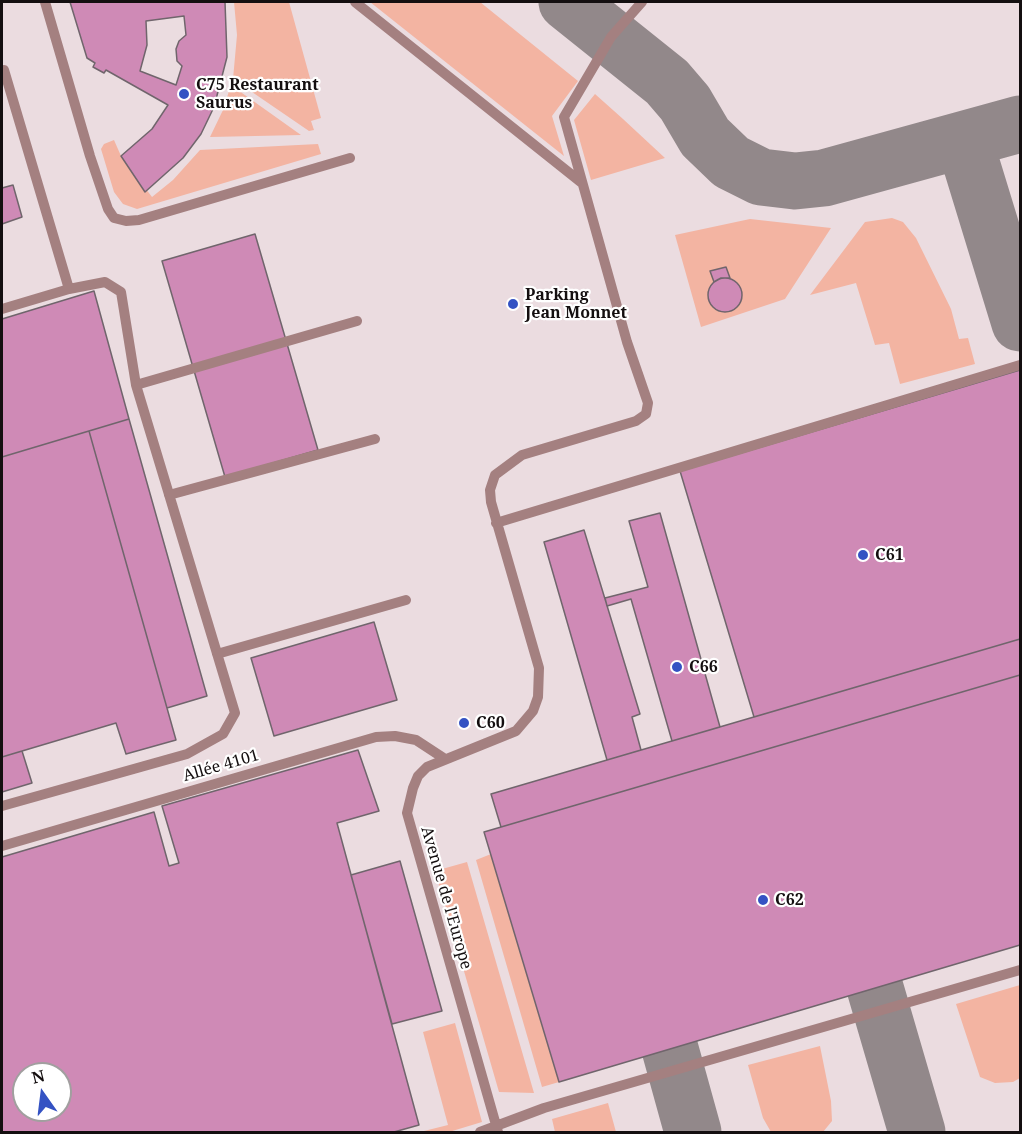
<!DOCTYPE html>
<meta charset="utf-8">
<style>
body{margin:0}
#map{position:relative;width:1022px;height:1134px;overflow:hidden;background:#ebdce0;font-family:"Noto Serif",serif}
canvas{display:block}
.frame{position:absolute;inset:0;border:3px solid #140f10;pointer-events:none}
.north{position:absolute;left:12px;top:1062px;width:60px;height:60px;box-sizing:border-box;background:#fff;border:2px solid #a19f9f;border-radius:50%;rotate:346deg;font-size:16px;font-weight:700;line-height:24px;text-align:center;color:#140f10}
.north::after{content:'';display:block;margin:auto;width:21px;height:27px;background:#3452c3;clip-path:polygon(50% 0,100% 100%,50% 72%,0 100%)}
</style>
<div id="map">
<canvas width="1022" height="1134"></canvas>
<div class="frame"></div>
<div class="north">N</div>
</div>
<script>
const ctx = document.querySelector('canvas').getContext('2d');
ctx.lineJoin = 'round';
function paint(path, color) { ctx.fillStyle = color; ctx.fill(path, 'evenodd'); }
const toPath = rows => new Path2D(rows.map(r => 'M' + r).join(''));
function trace(path, color, width, dash) { ctx.strokeStyle = color; ctx.lineWidth = width; ctx.lineCap = dash ? 'butt' : 'round'; ctx.setLineDash(dash || []); ctx.stroke(path); }
function label(font, color, halo, rows, align = 'center') {
  ctx.font = font + ' "Noto Serif",serif'; ctx.lineWidth = 4.5; ctx.setLineDash([]); ctx.textBaseline = 'middle'; ctx.strokeStyle = halo; ctx.fillStyle = color; for (const [text, x, y, turn = 0] of rows) {
    ctx.save(); ctx.translate(x, y); ctx.rotate((+turn || 0) * Math.PI / 180); ctx.textAlign = isNaN(turn) ? turn : align; if (halo) ctx.strokeText(text, 0, 0); ctx.fillText(text, 0, 0); ctx.restore();
  }
}
const green = toPath([
 [234,2,289,2,321,118,311,121,314,130,309,131,233,79,237,35],
 [370,2,480,2,578,81,552,116,564,156],
 [230,88,235,88,301,135,210,137,223,110],
 [595,94,623,119,665,158,591,180,574,120],
 [114,140,121,156,152,197,173,180,200,150,318,144,321,154,137,209,123,204,114,192,101,149,104,144],
 [892,218,903,222,916,238,951,309,959,339,968,338,975,364,900,384,889,343,875,345,856,283,810,295,865,222],
 [750,219,831,228,785,299,701,327,675,235],
 [491,854,559,1082,542,1087,476,860],
 [467,862,534,1093,499,1092,435,871],
 [1020,985,1020,1078,1013,1082,995,1083,980,1077,956,1004],
 [455,1023,482,1122,449,1132,420,1132,448,1125,423,1032],
 [820,1046,831,1101,832,1121,823,1132,771,1132,763,1118,748,1065],
 [608,1103,616,1132,555,1132,552,1119]
]);
const taxiway = toPath([
 [567,2,667,82,685,103,705,137,731,162,761,177,795,181,824,178,1020,124],
 [964,140,1020,323],
 [875,988,917,1132],
 [670,1049,693,1132]
]);
const building = toPath([
 [70,2,225,2,227,57,214,107,201,134,183,158,145,192,121,156,152,129,168,105,106,70,104,73,93,67,95,63,87,58,70,2],
 [184,16,186,35,179,41,176,49,177,61,182,66,176,85,140,71,147,45,146,21,184,16],
 [13,185,22,217,2,224,2,188,13,185],
 [255,234,318,450,225,477,162,261,255,234],
 [726,267,730,278,721,278,714,282,710,271,726,267],
 '708 295a17 17 0 1 1 34 0a17 17 0 1 1-34 0Z',
 [94,291,129,419,2,457,2,319,94,291],
 [1020,370,1020,639,754,717,680,471,1020,370],
 [129,419,207,696,167,708,89,431,129,419],
 [89,431,176,740,126,754,116,723,2,757,2,457,89,431],
 [660,513,720,727,672,741,631,599,607,606,605,598,648,587,629,521,660,513],
 [584,530,640,714,632,717,641,750,607,760,544,542,584,530],
 [374,622,397,700,274,736,251,658,374,622],
 [1020,639,1020,675,501,827,491,794,1020,639],
 [1020,675,1020,945,559,1082,484,832,1020,675],
 [358,750,379,811,337,823,419,1125,394,1132,2,1132,2,857,154,812,169,866,179,863,162,806,358,750],
 [24,1074,60,1074,60,1110,24,1110,24,1074],
 [22,751,32,783,2,792,2,757,22,751],
 [400,861,442,1011,392,1024,351,875,400,861]
]);
const service = toPath([
 [45,2,90,156,108,209,114,218,126,221,139,220,350,158],
 [355,2,582,183],
 [4,70,69,289],
 [2,309,69,289,105,282,121,292,136,385,235,713,223,734,187,754,2,806],
 [136,385,357,321],
 [169,495,375,439],
 [496,523,1020,365],
 [217,654,406,600],
 [2,846,376,737,395,736,416,740,445,759],
 [480,1132,544,1108,1020,970],
 [498,1132,407,813,413,788,418,776,427,767,516,731,533,711,538,697,539,668,491,502,490,490,495,475,522,455,636,421,646,414,648,403,627,342,564,117,611,37,642,2]
]);
const markers = [
 [184,94,6,"#3452c3"],
 [513,304,6,"#3452c3"],
 [863,555,6,"#3452c3"],
 [677,667,6,"#3452c3"],
 [464,723,6,"#3452c3"],
 [763,900,6,"#3452c3"]
];
const poiNames = [
 ["C75 Restaurant",196,85],
 ["Saurus",196,103],
 ["Parking",525,295],
 ["Jean Monnet",525,313],
 ["C61",875,555],
 ["C66",689,667],
 ["C60",476,723],
 ["C62",775,900]
];
const streetNames = [
 ["Allée 4101",221,766,-16],
 ["Avenue de l'Europe",446,898,74]
];
paint(green, '#f3b4a2');
trace(taxiway, '#92888a', 57);
paint(building, '#cf8ab6');
trace(building, '#70656c', 1.5);
trace(service, '#a48080', 10);
for (const [x, y, r, color] of markers) { const dot = new Path2D(); dot.arc(x, y, r, 0, 2 * Math.PI); ctx.fillStyle = color; ctx.fill(dot); trace(dot, '#fff', 2); }
label('bold 16px', '#140f10', '#fff', poiNames, 'left');
label('16px', '#140f10', '#fff', streetNames);
</script>
